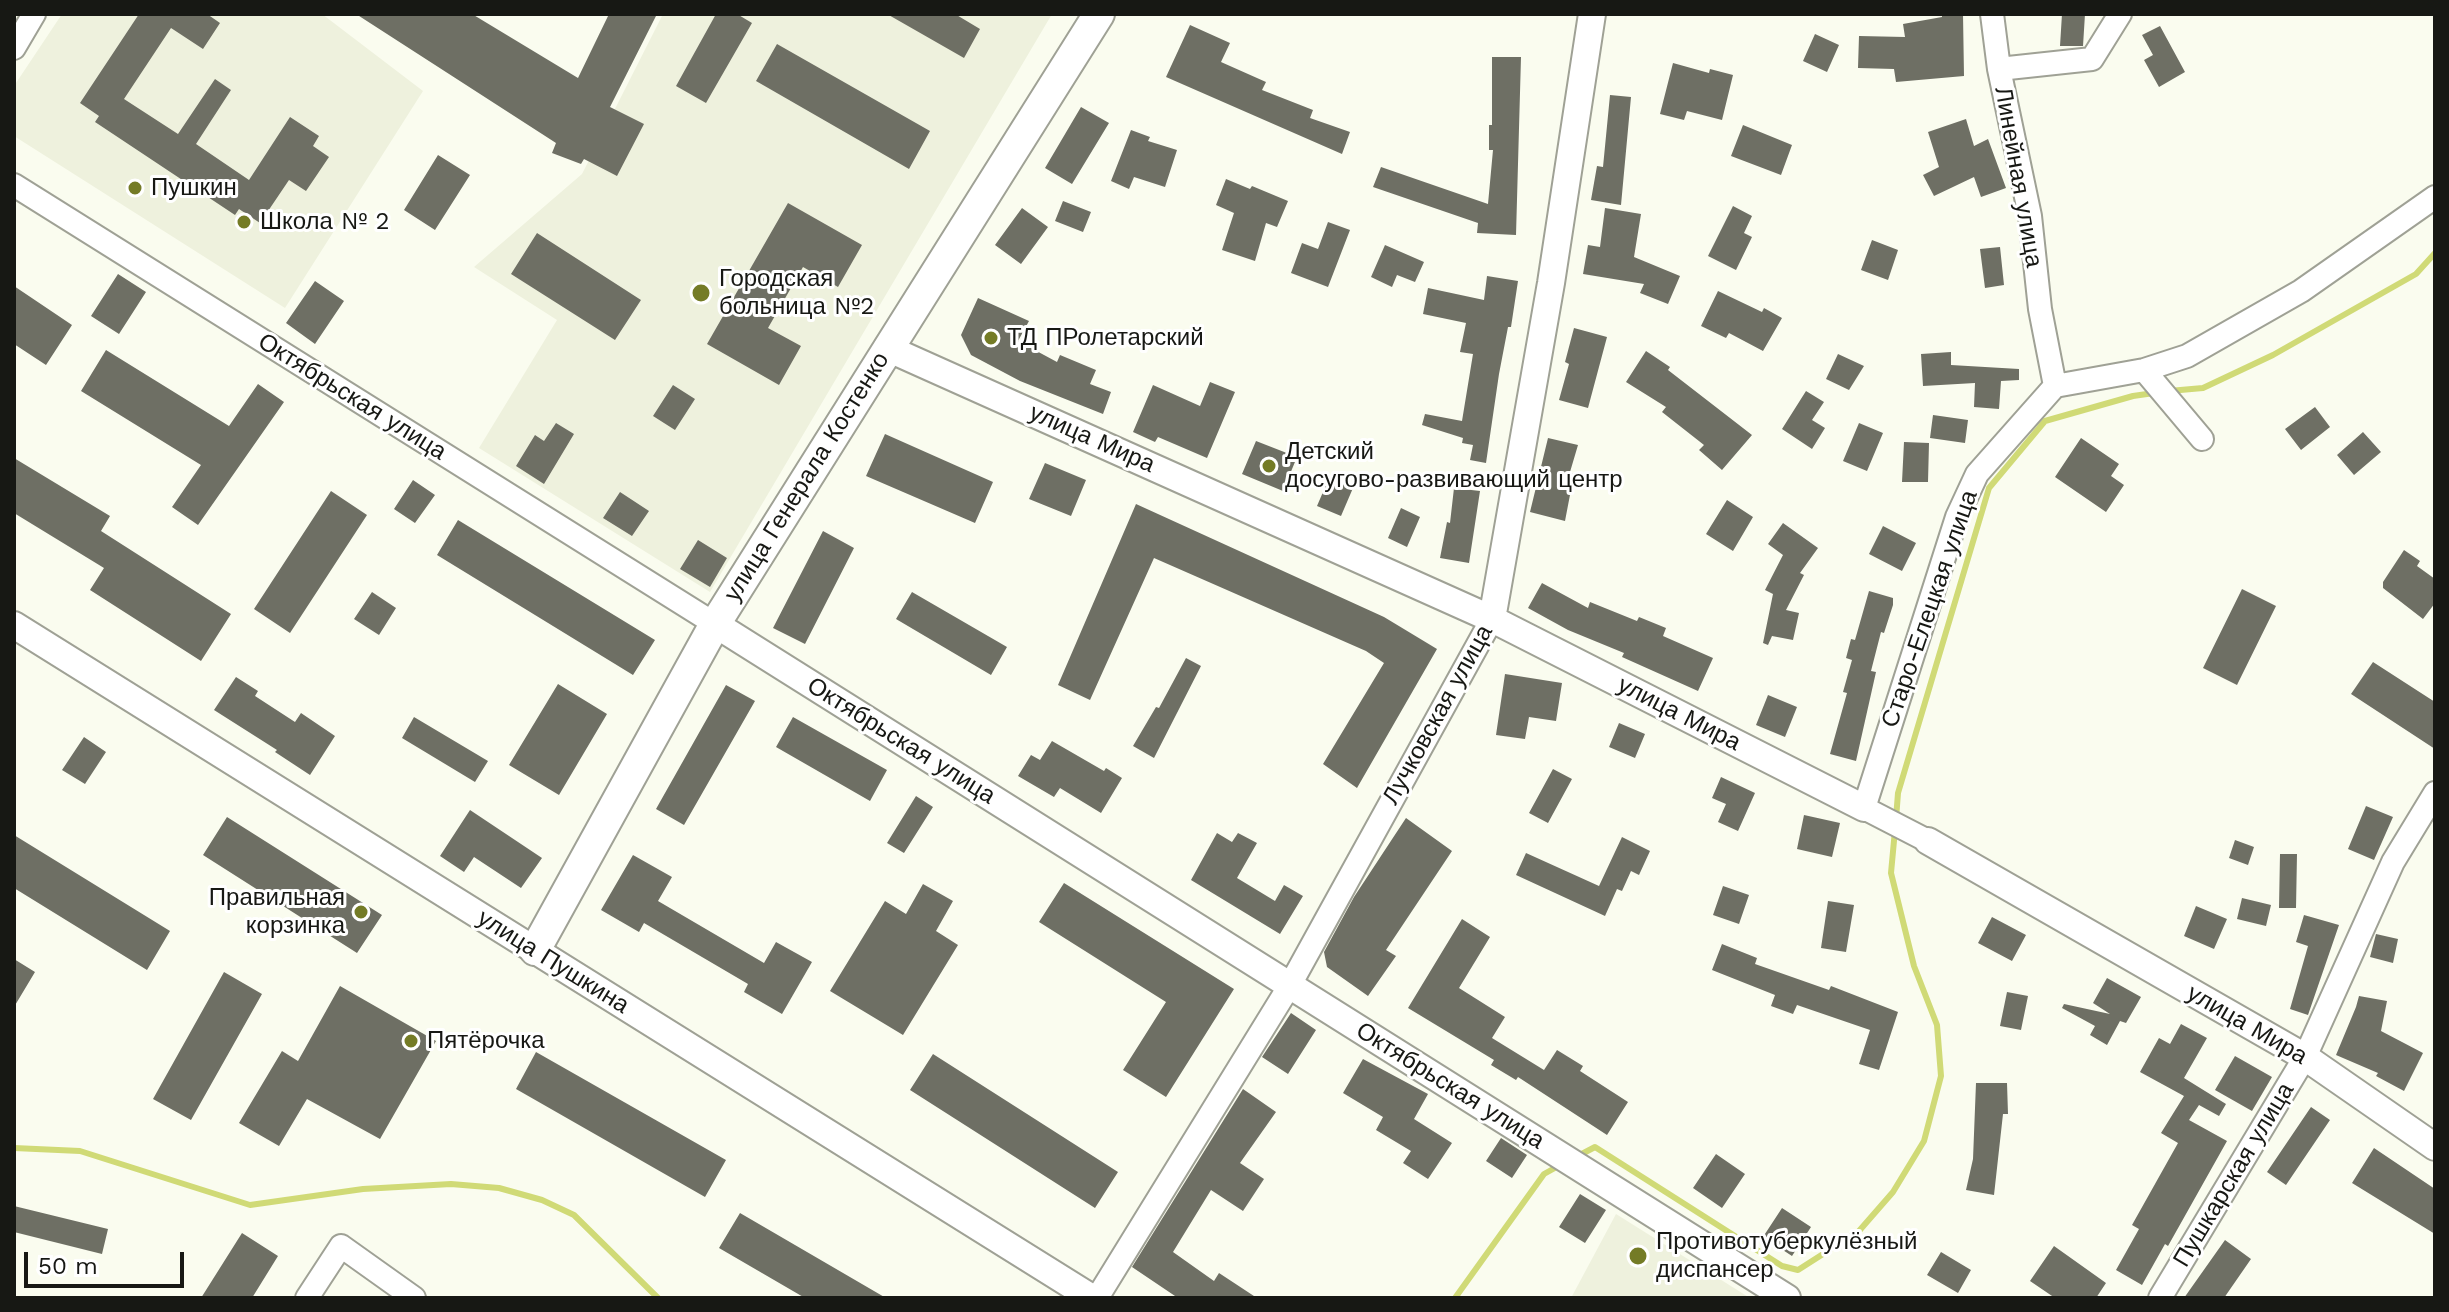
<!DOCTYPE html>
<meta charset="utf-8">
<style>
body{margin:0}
#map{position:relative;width:2449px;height:1312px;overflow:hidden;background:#fafcef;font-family:"Work Sans",sans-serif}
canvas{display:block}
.frame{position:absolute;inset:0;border:16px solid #171814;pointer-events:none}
.scale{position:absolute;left:24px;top:1252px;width:160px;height:36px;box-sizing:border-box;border:4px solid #171814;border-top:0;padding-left:10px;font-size:24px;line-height:28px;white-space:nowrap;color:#171814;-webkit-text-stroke:6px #fff;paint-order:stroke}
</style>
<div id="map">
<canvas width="2449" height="1312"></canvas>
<div class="frame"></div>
<div class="scale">50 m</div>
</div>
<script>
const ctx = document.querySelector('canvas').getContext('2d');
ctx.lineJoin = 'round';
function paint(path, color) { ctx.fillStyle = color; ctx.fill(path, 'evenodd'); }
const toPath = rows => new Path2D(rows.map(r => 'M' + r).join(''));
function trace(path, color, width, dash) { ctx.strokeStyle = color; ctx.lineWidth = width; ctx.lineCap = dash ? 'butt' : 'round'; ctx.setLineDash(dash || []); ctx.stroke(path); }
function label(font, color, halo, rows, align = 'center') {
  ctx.font = font + ' "Work Sans",sans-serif'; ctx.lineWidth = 6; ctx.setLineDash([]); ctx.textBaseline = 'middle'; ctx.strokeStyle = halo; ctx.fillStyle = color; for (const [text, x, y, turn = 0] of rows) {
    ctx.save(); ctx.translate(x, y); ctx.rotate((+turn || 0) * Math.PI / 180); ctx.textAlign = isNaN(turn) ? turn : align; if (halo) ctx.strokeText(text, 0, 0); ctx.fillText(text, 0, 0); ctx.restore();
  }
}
const built = toPath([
 [62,14,322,14,423,91,285,308,14,136,14,86],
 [663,14,1052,14,710,592,479,448,557,320,474,267,582,174],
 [1616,1214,1750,1298,1571,1298]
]);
const stream = toPath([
 [2169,391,2203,388,2273,355,2416,274,2435,253],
 [1896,819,1898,793,1989,488,2045,421,2133,396,2154,393],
 [14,1148,80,1151,250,1205,363,1189,451,1184,499,1188,542,1200,574,1215,658,1298],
 [1576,1157,1595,1147,1782,1266,1798,1270,1859,1231,1893,1192,1924,1141,1941,1076,1937,1025,1914,966,1891,873,1895,830],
 [1455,1298,1544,1174,1562,1164]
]);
const building = toPath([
 [139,14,207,14,220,23,203,49,171,28,124,99,178,134,215,79,231,90,196,144,249,180,290,117,319,136,313,146,329,157,306,191,289,180,260,223,239,209,235,215,95,122,99,116,80,103],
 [356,14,472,14,578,78,609,14,657,14,610,107,644,124,617,176,584,159,581,164,552,153,556,143],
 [716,14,737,14,752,23,706,103,676,86],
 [887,14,955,14,980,29,964,58],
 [1942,14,1963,14,1964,76,1896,82,1894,69,1858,68,1859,36,1905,37,1903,24,1942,17],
 [2062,14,2085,14,2083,46,2060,46],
 [1190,25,1230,43,1221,62,1266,82,1262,90,1313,110,1310,118,1350,132,1342,154,1166,77],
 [2160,26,2185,72,2159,87,2144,60,2153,55,2142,35],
 [1815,34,1839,45,1827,72,1803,61],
 [777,44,930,131,909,169,756,81],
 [1492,57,1521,57,1516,235,1477,233,1478,223,1373,187,1381,167,1488,204,1493,150,1489,150,1489,125,1492,125],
 [1673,63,1709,73,1710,69,1733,75,1722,120,1687,111,1684,120,1660,114],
 [1610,95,1631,97,1621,205,1591,200,1597,166,1603,167],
 [1081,107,1109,123,1072,184,1045,168],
 [1966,119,1974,146,1988,139,2006,188,1981,197,1974,177,1934,196,1923,175,1939,167,1928,132],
 [1743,125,1792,145,1781,175,1731,156],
 [1131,130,1150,137,1148,141,1177,150,1165,187,1134,177,1129,189,1111,181],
 [438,155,470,175,435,230,404,210],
 [1226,179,1250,189,1252,186,1288,201,1277,227,1266,223,1255,261,1222,250,1234,213,1216,205],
 [1063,201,1091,212,1083,232,1055,221],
 [788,203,862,245,838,287,803,267,768,328,801,346,779,385,707,344],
 [1733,206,1752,216,1744,233,1752,237,1736,270,1708,256],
 [1022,208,1048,227,1021,264,995,245],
 [1605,208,1641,214,1634,257,1680,276,1668,304,1640,293,1644,284,1583,274,1588,245,1600,247],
 [1328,222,1350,230,1328,287,1291,273,1302,243,1318,249],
 [537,233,641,300,615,340,511,274],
 [1872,240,1898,250,1888,280,1861,270],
 [1385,245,1424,262,1415,282,1397,275,1392,287,1371,277],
 [2000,247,2004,285,1985,288,1980,249],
 [118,274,146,292,119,334,91,316],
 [1487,276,1518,281,1511,327,1508,327,1499,374,1486,463,1470,460,1473,445,1462,443,1463,438,1422,425,1425,414,1462,421,1473,354,1460,352,1466,323,1423,314,1428,288,1484,300],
 [315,281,344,301,315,344,286,323],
 [14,286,72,325,46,365,14,344],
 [1718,291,1762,312,1764,308,1782,318,1763,351,1729,333,1726,338,1701,326],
 [978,298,1029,321,1018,341,1057,362,1060,355,1096,370,1090,384,1111,392,1103,414,1020,381,971,355,961,335],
 [1574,328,1607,337,1588,408,1559,400,1569,364,1565,362],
 [106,350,229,426,258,384,284,402,198,525,172,507,201,465,81,391],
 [1646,351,1670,367,1668,370,1752,435,1722,470,1699,450,1704,445,1662,412,1666,407,1626,382],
 [1951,352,1951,365,2019,369,2019,380,2001,381,1999,409,1974,407,1975,383,1923,386,1921,354],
 [1838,354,1864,366,1849,390,1826,379],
 [1210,382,1235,392,1207,458,1158,437,1155,442,1133,432,1153,385,1200,406],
 [673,385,695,399,675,430,653,416],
 [1806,391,1824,402,1812,420,1825,428,1812,449,1782,429],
 [2315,407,2330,427,2301,450,2285,429],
 [1933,415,1968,420,1965,443,1930,438],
 [556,423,574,434,544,484,516,466,535,435,544,441],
 [1859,423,1883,433,1867,471,1843,461],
 [2363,432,2381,452,2354,475,2337,455],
 [885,434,993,482,975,523,866,476],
 [1548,438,1578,445,1570,472,1574,474,1565,521,1530,512],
 [2081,438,2119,464,2111,476,2124,485,2106,512,2055,477],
 [1256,441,1297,457,1283,491,1242,474],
 [1904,442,1929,443,1928,482,1902,482],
 [14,458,110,516,101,531,231,614,201,661,90,590,104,568,14,513],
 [1045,463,1086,480,1071,516,1029,499],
 [1329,478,1353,488,1341,516,1317,506],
 [413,480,435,495,415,523,394,509],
 [1454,488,1480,491,1469,563,1440,558,1447,522,1450,523],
 [331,491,367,515,290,633,254,609],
 [620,492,649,511,632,536,603,518],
 [1727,500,1753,517,1733,551,1706,534],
 [1136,504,1384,617,1437,649,1357,788,1323,764,1384,663,1366,651,1154,558,1090,700,1058,685],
 [1401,508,1420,517,1407,547,1388,538],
 [458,520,655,640,633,675,437,555],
 [1783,523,1818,548,1800,573,1804,575,1786,610,1799,613,1793,640,1772,636,1768,645,1763,643,1773,594,1765,590,1783,555,1768,544],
 [1883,526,1916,543,1902,571,1869,554],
 [823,531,854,548,805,644,773,628],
 [698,540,727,558,710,587,680,569],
 [2404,550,2420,561,2417,566,2435,579,2435,603,2423,619,2383,588,2383,582],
 [1542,583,1588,608,1590,602,1637,621,1639,617,1666,628,1663,636,1713,658,1698,691,1622,657,1624,653,1568,630,1528,608],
 [2242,589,2276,606,2237,685,2203,668],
 [1869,591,1893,598,1893,605,1884,633,1881,632,1871,671,1876,672,1856,761,1830,754,1847,693,1843,692,1852,660,1846,658,1851,639,1855,640],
 [372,592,396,608,379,635,354,619],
 [912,592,1007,647,991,675,896,619],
 [1186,658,1201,666,1154,758,1133,746,1156,707,1159,708],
 [2373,662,2435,702,2435,749,2351,694],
 [1505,674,1562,683,1556,721,1529,717,1525,739,1496,735],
 [236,677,258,691,255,696,295,722,301,713,335,736,310,775,275,752,277,750,214,710],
 [558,684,607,714,559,795,509,765],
 [726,685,755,701,684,825,656,809],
 [1768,695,1797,707,1785,737,1756,725],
 [414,717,488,761,475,782,402,738],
 [793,717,887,770,870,801,776,747],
 [1619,723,1645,734,1635,758,1609,747],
 [84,737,106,752,85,784,62,770],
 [1052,741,1104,771,1106,768,1122,778,1101,813,1060,788,1054,797,1018,776,1031,755,1040,760],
 [1553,769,1572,779,1548,823,1529,813],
 [1721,777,1755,793,1738,831,1718,822,1726,804,1712,798],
 [916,796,933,807,904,853,887,843],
 [2366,806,2393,817,2374,860,2348,849],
 [470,810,542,858,521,888,474,857,464,872,440,856],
 [1804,815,1840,823,1832,857,1797,849],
 [227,817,382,915,357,953,203,855],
 [1406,818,1452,851,1386,950,1396,956,1368,996,1327,967,1324,952,1354,897],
 [1217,833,1232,842,1238,833,1257,843,1237,878,1275,901,1284,885,1303,896,1280,934,1191,880],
 [14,835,170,931,147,970,14,888],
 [1622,837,1650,851,1639,875,1631,871,1622,891,1617,889,1605,916,1516,875,1526,853,1599,886],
 [2235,840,2254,847,2248,865,2229,858],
 [2280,854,2297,854,2296,908,2279,908],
 [633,855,672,877,658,901,764,963,776,942,812,962,782,1014,744,992,748,984,644,923,639,932,601,910],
 [1064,883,1234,989,1166,1097,1123,1070,1166,1002,1039,922],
 [923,884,953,901,936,931,958,945,903,1035,830,991,885,901,906,914],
 [1723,886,1749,895,1739,924,1713,915],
 [2242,898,2271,905,2266,926,2237,919],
 [1828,901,1854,905,1846,952,1821,948],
 [2196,906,2227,919,2214,949,2184,936],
 [2304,915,2339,925,2308,1015,2290,1009,2308,946,2296,942],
 [1992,917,2026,935,2012,961,1978,943],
 [1462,919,1490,937,1459,988,1505,1017,1492,1038,1544,1070,1557,1050,1583,1066,1580,1071,1628,1102,1607,1135,1518,1077,1516,1080,1491,1065,1494,1060,1408,1008],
 [2376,934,2398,939,2393,963,2370,957],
 [1722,944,1757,958,1755,964,1829,990,1831,986,1898,1012,1879,1070,1859,1064,1870,1030,1797,1005,1793,1014,1771,1006,1775,995,1712,970],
 [14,959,35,972,14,1007],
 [224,972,262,994,191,1120,153,1099],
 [2107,978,2141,997,2126,1023,2120,1021,2107,1045,2090,1035,2095,1026,2062,1008,2064,1004,2110,1014,2093,1003],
 [340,986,436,1041,380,1139,307,1099,279,1146,239,1123,282,1051,298,1061],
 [2007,992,2028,996,2021,1030,2000,1026],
 [2359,996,2387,1001,2381,1031,2423,1053,2404,1091,2376,1076,2378,1073,2336,1055,2356,1007],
 [1291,1013,1316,1030,1288,1074,1262,1057],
 [2181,1024,2207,1038,2184,1078,2226,1104,2219,1116,2199,1105,2189,1120,2227,1141,2168,1246,2165,1244,2142,1285,2116,1270,2139,1229,2132,1225,2178,1143,2161,1133,2184,1096,2140,1072,2159,1038,2170,1044],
 [536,1052,726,1160,705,1197,516,1089],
 [933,1054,1118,1172,1095,1208,910,1090],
 [2235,1056,2272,1077,2252,1111,2215,1090],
 [1363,1059,1428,1094,1414,1119,1452,1143,1428,1179,1403,1163,1411,1151,1376,1130,1383,1117,1343,1093],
 [1976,1083,2007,1083,2008,1114,2003,1114,1994,1195,1966,1190,1973,1159],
 [1243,1089,1276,1112,1240,1163,1264,1179,1243,1211,1211,1190,1173,1252,1214,1281,1219,1273,1257,1298,1178,1298,1132,1267],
 [2311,1107,2330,1120,2286,1185,2267,1172],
 [1501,1138,1527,1155,1512,1178,1486,1161],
 [2374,1148,2435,1189,2435,1234,2352,1183],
 [1716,1154,1745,1174,1722,1208,1693,1188],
 [1580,1194,1606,1210,1585,1243,1559,1227],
 [14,1206,108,1229,102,1254,14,1232],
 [1782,1208,1811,1227,1792,1256,1763,1237],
 [740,1213,886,1298,805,1298,719,1248],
 [242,1233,278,1256,252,1298,201,1298],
 [2225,1240,2251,1259,2224,1298,2184,1298],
 [2054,1246,2106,1283,2096,1298,2055,1298,2030,1281],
 [1941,1252,1971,1270,1958,1293,1927,1275]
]);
const minor = toPath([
 [1992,14,1999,69,2030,216,2040,309,2055,386],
 [14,48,34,14],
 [1999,69,2092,59,2120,14],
 [14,185,715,624],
 [2144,370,2202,439],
 [1928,841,1864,808,1957,517,1977,474,2055,386,2144,370,2187,356,2301,291,2435,197],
 [307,1298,341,1246,414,1298],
 [1097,1298,1290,985,1492,619],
 [2160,1298,2305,1057,2393,862,2435,793]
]);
const tertiary = toPath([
 [887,348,1492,619,1864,808],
 [1492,619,1551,283,1592,14],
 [715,624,1787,1298],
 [14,625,1092,1298],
 [1928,841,2305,1057,2435,1147]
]);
const secondary = toPath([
 [535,950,715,624,1099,14]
]);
const markers = [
 [135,188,8,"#747b26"],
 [244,222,8,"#747b26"],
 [701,293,10,"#747b26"],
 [991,338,8,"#747b26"],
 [1269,466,8,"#747b26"],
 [361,912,8,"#747b26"],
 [411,1041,8,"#747b26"],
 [1638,1256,10,"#747b26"]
];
const streetNames = [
 ["Линейная улица",2018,177,80],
 ["Октябрьская улица",352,397,32],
 ["улица Мира",1092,439,24],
 ["улица Генерала Костенко",807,477,-58],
 ["Старо-Елецкая улица",1930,609,-71],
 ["улица Мира",1679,714,27],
 ["Лучковская улица",1438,715,-61],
 ["Октябрьская улица",901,741,32],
 ["улица Пушкина",553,962,32],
 ["улица Мира",2247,1025,30],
 ["Октябрьская улица",1450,1086,32],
 ["Пушкарская улица",2234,1175,-59]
];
const poiNames = [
 ["Пушкин",151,188],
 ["Школа № 2",260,222],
 ["Городская",719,279],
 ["больница №2",719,307],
 ["ТД ПРолетарский",1007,338],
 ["Детский",1285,452],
 ["досугово-развивающий центр",1285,480],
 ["Правильная",345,898,"right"],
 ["корзинка",345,926,"right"],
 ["Пятёрочка",427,1041],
 ["Противотуберкулёзный",1656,1242],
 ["диспансер",1656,1270]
];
paint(built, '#eef1dd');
trace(stream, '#d0da76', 6);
paint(building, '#6e6f64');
trace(minor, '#9fa195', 26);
trace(tertiary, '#9fa195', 30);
trace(secondary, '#9fa195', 34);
trace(minor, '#fff', 22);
trace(tertiary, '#fff', 26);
trace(secondary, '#fff', 30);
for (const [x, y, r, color] of markers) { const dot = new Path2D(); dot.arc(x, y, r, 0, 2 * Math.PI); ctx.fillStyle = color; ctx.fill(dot); trace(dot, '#fff', 3); }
label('24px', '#171814', '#fff', streetNames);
label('24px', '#171814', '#fff', poiNames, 'left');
</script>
